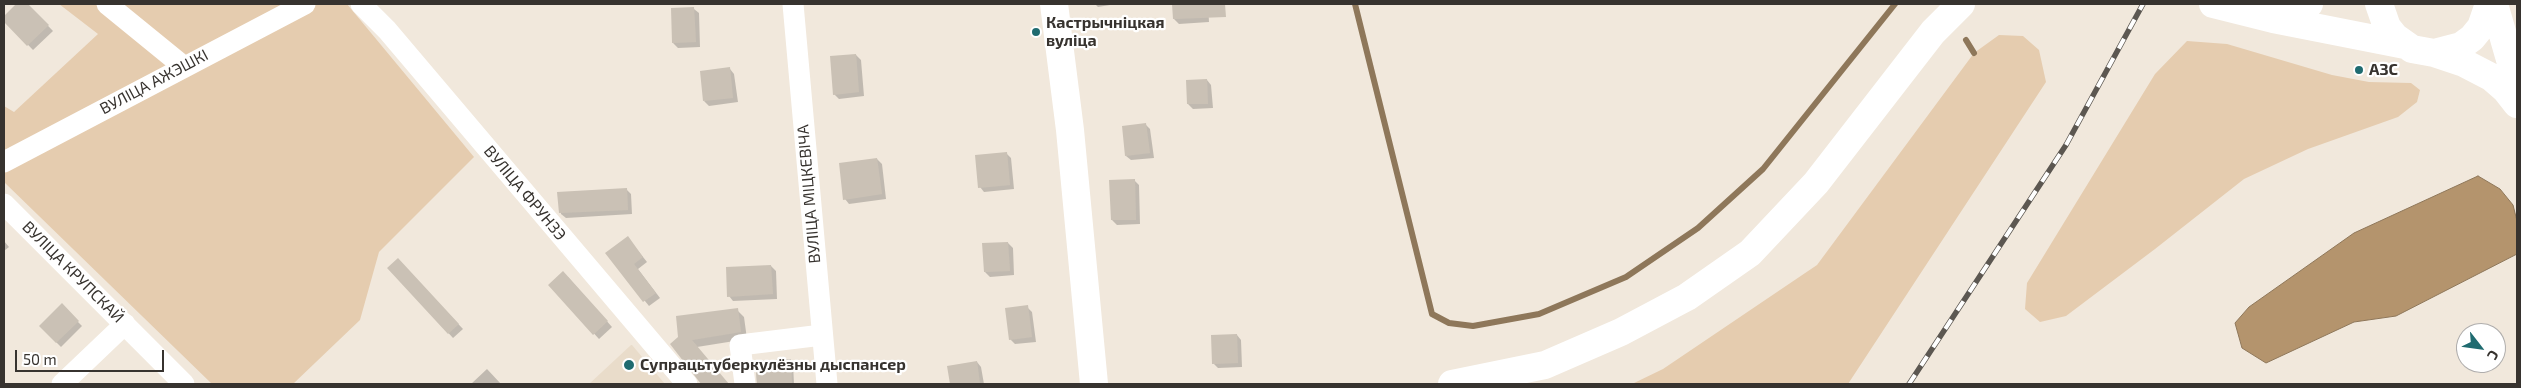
<!DOCTYPE html>
<meta charset="utf-8">
<style>
body{margin:0}
#map{position:relative;width:2521px;height:388px;overflow:hidden;background:#f1e8dc;font-family:"Exo 2",sans-serif}
canvas{display:block}
.frame{position:absolute;inset:0;border:5px solid #37332f;pointer-events:none}
.north{position:absolute;left:2456px;top:323px;width:50px;height:50px;box-sizing:border-box;background:#fff;border:1px solid #afadac;border-radius:50%;rotate:120deg;font-size:14px;font-weight:700;line-height:20px;text-align:center;color:#37332f}
.north::after{content:'';display:block;margin:auto;width:18px;height:22px;background:#1f6b70;clip-path:polygon(50% 0,100% 100%,50% 72%,0 100%)}
.scale{position:absolute;left:15px;top:350px;width:149px;height:22px;box-sizing:border-box;border:2px solid #37332f;border-top:0;padding-left:6px;font-size:15px;line-height:18px;white-space:nowrap;color:#37332f;-webkit-text-stroke:4px #fff;paint-order:stroke}
</style>
<div id="map">
<canvas width="2521" height="388"></canvas>
<div class="frame"></div>
<div class="north">С</div>
<div class="scale">50 m</div>
</div>
<script>
const ctx = document.querySelector('canvas').getContext('2d');
ctx.lineJoin = 'round';
function paint(path, color) { ctx.fillStyle = color; ctx.fill(path, 'evenodd'); }
const toPath = rows => new Path2D(rows.map(r => 'M' + r).join(''));
function trace(path, color, width, dash) { ctx.strokeStyle = color; ctx.lineWidth = width; ctx.lineCap = dash ? 'butt' : 'round'; ctx.setLineDash(dash || []); ctx.stroke(path); }
function label(font, color, halo, rows, align = 'center') {
  ctx.font = font + ' "Exo 2",sans-serif'; ctx.lineWidth = 4.5; ctx.setLineDash([]); ctx.textBaseline = 'middle'; ctx.strokeStyle = halo; ctx.fillStyle = color; for (const [text, x, y, turn = 0] of rows) {
    ctx.save(); ctx.translate(x, y); ctx.rotate((+turn || 0) * Math.PI / 180); ctx.textAlign = isNaN(turn) ? turn : align; if (halo) ctx.strokeText(text, 0, 0); ctx.fillText(text, 0, 0); ctx.restore();
  }
}
const built = toPath([
 [632,345,665,384,589,384,631,345]
]);
const green = toPath([
 [59,4,347,4,474,157,379,252,360,320,293,384,212,384,4,182,4,106,14,112,98,34],
 [1999,35,2023,36,2039,50,2046,82,1848,384,1632,384,1663,369,1817,265,1974,53],
 [2187,41,2227,44,2332,75,2369,82,2411,83,2420,90,2417,102,2398,117,2308,149,2244,179,2155,249,2066,316,2040,322,2025,309,2027,283,2155,74]
]);
const water = toPath([
 [2478,176,2500,189,2513,205,2517,221,2517,254,2396,316,2354,322,2266,363,2242,348,2235,323,2249,307,2354,233,2478,176]
]);
const shadow = toPath([
 [18,4,27,4,53,31,33,50,4,20],
 [1095,4,1116,4,1098,7],
 [1173,4,1208,4,1209,22,1179,24,1174,19],
 [694,9,699,13,700,47,678,48,673,43],
 [856,55,861,60,864,96,839,99,834,94],
 [730,69,734,74,738,102,709,106,704,101],
 [1207,80,1211,85,1213,108,1193,109,1188,104],
 [1146,125,1150,129,1154,158,1131,160,1126,156],
 [1006,153,1011,158,1014,189,984,192,980,187],
 [877,159,882,164,886,199,849,204,845,199],
 [1134,180,1139,185,1140,224,1117,225,1112,220],
 [626,189,631,194,632,214,566,218,561,214,559,194],
 [4,241,9,247,4,251],
 [632,243,647,262,638,269,660,298,649,306,607,254],
 [1008,243,1013,248,1014,275,990,277,985,272],
 [402,264,463,329,453,338,389,268],
 [771,266,776,271,777,299,733,301,729,296],
 [568,277,612,327,599,339,550,285],
 [61,305,82,326,61,347,40,326],
 [1027,307,1032,312,1036,342,1015,344,1010,339],
 [737,310,744,317,747,339,697,347,728,384,704,384,671,344],
 [1237,335,1241,340,1242,367,1218,368,1213,363],
 [791,360,793,363,794,384,757,384,756,362],
 [977,362,981,367,984,384,951,384,948,367],
 [487,369,501,384,471,384]
]);
const stream = toPath([
 [1355,4,1432,314,1449,323,1473,326,1539,314,1626,277,1698,228,1763,169,1895,4],
 [1966,40,1974,53]
]);
const building = toPath([
 [16,4,28,4,49,25,27,46,4,22,4,16],
 [1172,4,1225,4,1226,17,1173,19],
 [694,7,696,42,672,43,671,8],
 [856,54,859,92,833,95,830,56],
 [730,67,733,98,703,101,700,71],
 [1207,79,1208,104,1187,104,1186,80],
 [1146,123,1150,153,1125,156,1122,126],
 [1007,152,1010,185,978,188,975,155],
 [877,158,882,194,843,200,839,163],
 [1135,179,1136,220,1111,220,1109,180],
 [627,188,628,210,559,213,557,192],
 [628,236,643,257,634,264,656,293,643,302,605,253],
 [1008,242,1010,271,984,272,982,243],
 [398,258,459,324,448,334,387,268],
 [771,265,773,294,727,297,726,267],
 [563,271,608,321,593,335,548,285],
 [62,303,79,321,56,343,39,326],
 [1028,305,1032,337,1009,340,1005,308],
 [738,308,741,332,692,340,729,384,701,384,670,344,678,337,676,316],
 [1237,334,1238,363,1212,364,1211,335],
 [791,359,792,384,757,384,755,361],
 [977,361,980,384,950,384,947,366]
]);
const minor = toPath([
 [107,4,183,66],
 [361,4,387,30,687,384],
 [793,4,827,384],
 [4,162,305,4],
 [4,204,184,384],
 [62,384,125,324],
 [745,384,740,345,822,335]
]);
const major = toPath([
 [1054,4,1070,130,1094,384],
 [2213,4,2273,19,2405,45],
 [2379,4,2387,27,2395,37,2412,49,2434,53,2461,46,2472,38,2481,27,2489,4],
 [2494,4,2517,84],
 [2273,19,2309,4],
 [2434,53,2464,63,2491,77,2506,90,2517,104],
 [1452,384,1545,365,1621,332,1687,297,1750,253,1816,183,1933,32,1961,4]
]);
const rail = toPath([
 [1909,384,2066,145,2143,4]
]);
const markers = [
 [1036,32,5,"#1f6b70"],
 [2359,70,5,"#1f6b70"],
 [629,365,6,"#1f6b70"]
];
const poiNames = [
 ["Кастрычніцкая",1046,23],
 ["вуліца",1046,41],
 ["АЗС",2369,70],
 ["Супрацьтуберкулёзны дыспансер",640,365]
];
const streetNames = [
 ["ВУЛІЦА АЖЭШКІ",154,82,-28],
 ["ВУЛІЦА ФРУНЗЭ",525,193,50],
 ["ВУЛІЦА МІЦКЕВІЧА",809,194,-95],
 ["ВУЛІЦА КРУПСКАЙ",73,272,45]
];
paint(built, '#e9dcca');
paint(green, '#e5ccaf');
paint(water, '#b4946d');
trace(water, '#8e775a', 1);
paint(shadow, '#0003');
trace(stream, '#8e775a', 6);
paint(building, '#cac1b5');
trace(minor, '#fff', 21);
trace(major, '#fff', 28);
trace(rail, '#5c5751', 5.5);
trace(rail, '#fff', 4, [11]);
for (const [x, y, r, color] of markers) { const dot = new Path2D(); dot.arc(x, y, r, 0, 2 * Math.PI); ctx.fillStyle = color; ctx.fill(dot); trace(dot, '#fff', 2); }
label('bold 16px', '#37332f', '#fff', poiNames, 'left');
label('16px', '#37332f', '#fff', streetNames);
</script>
